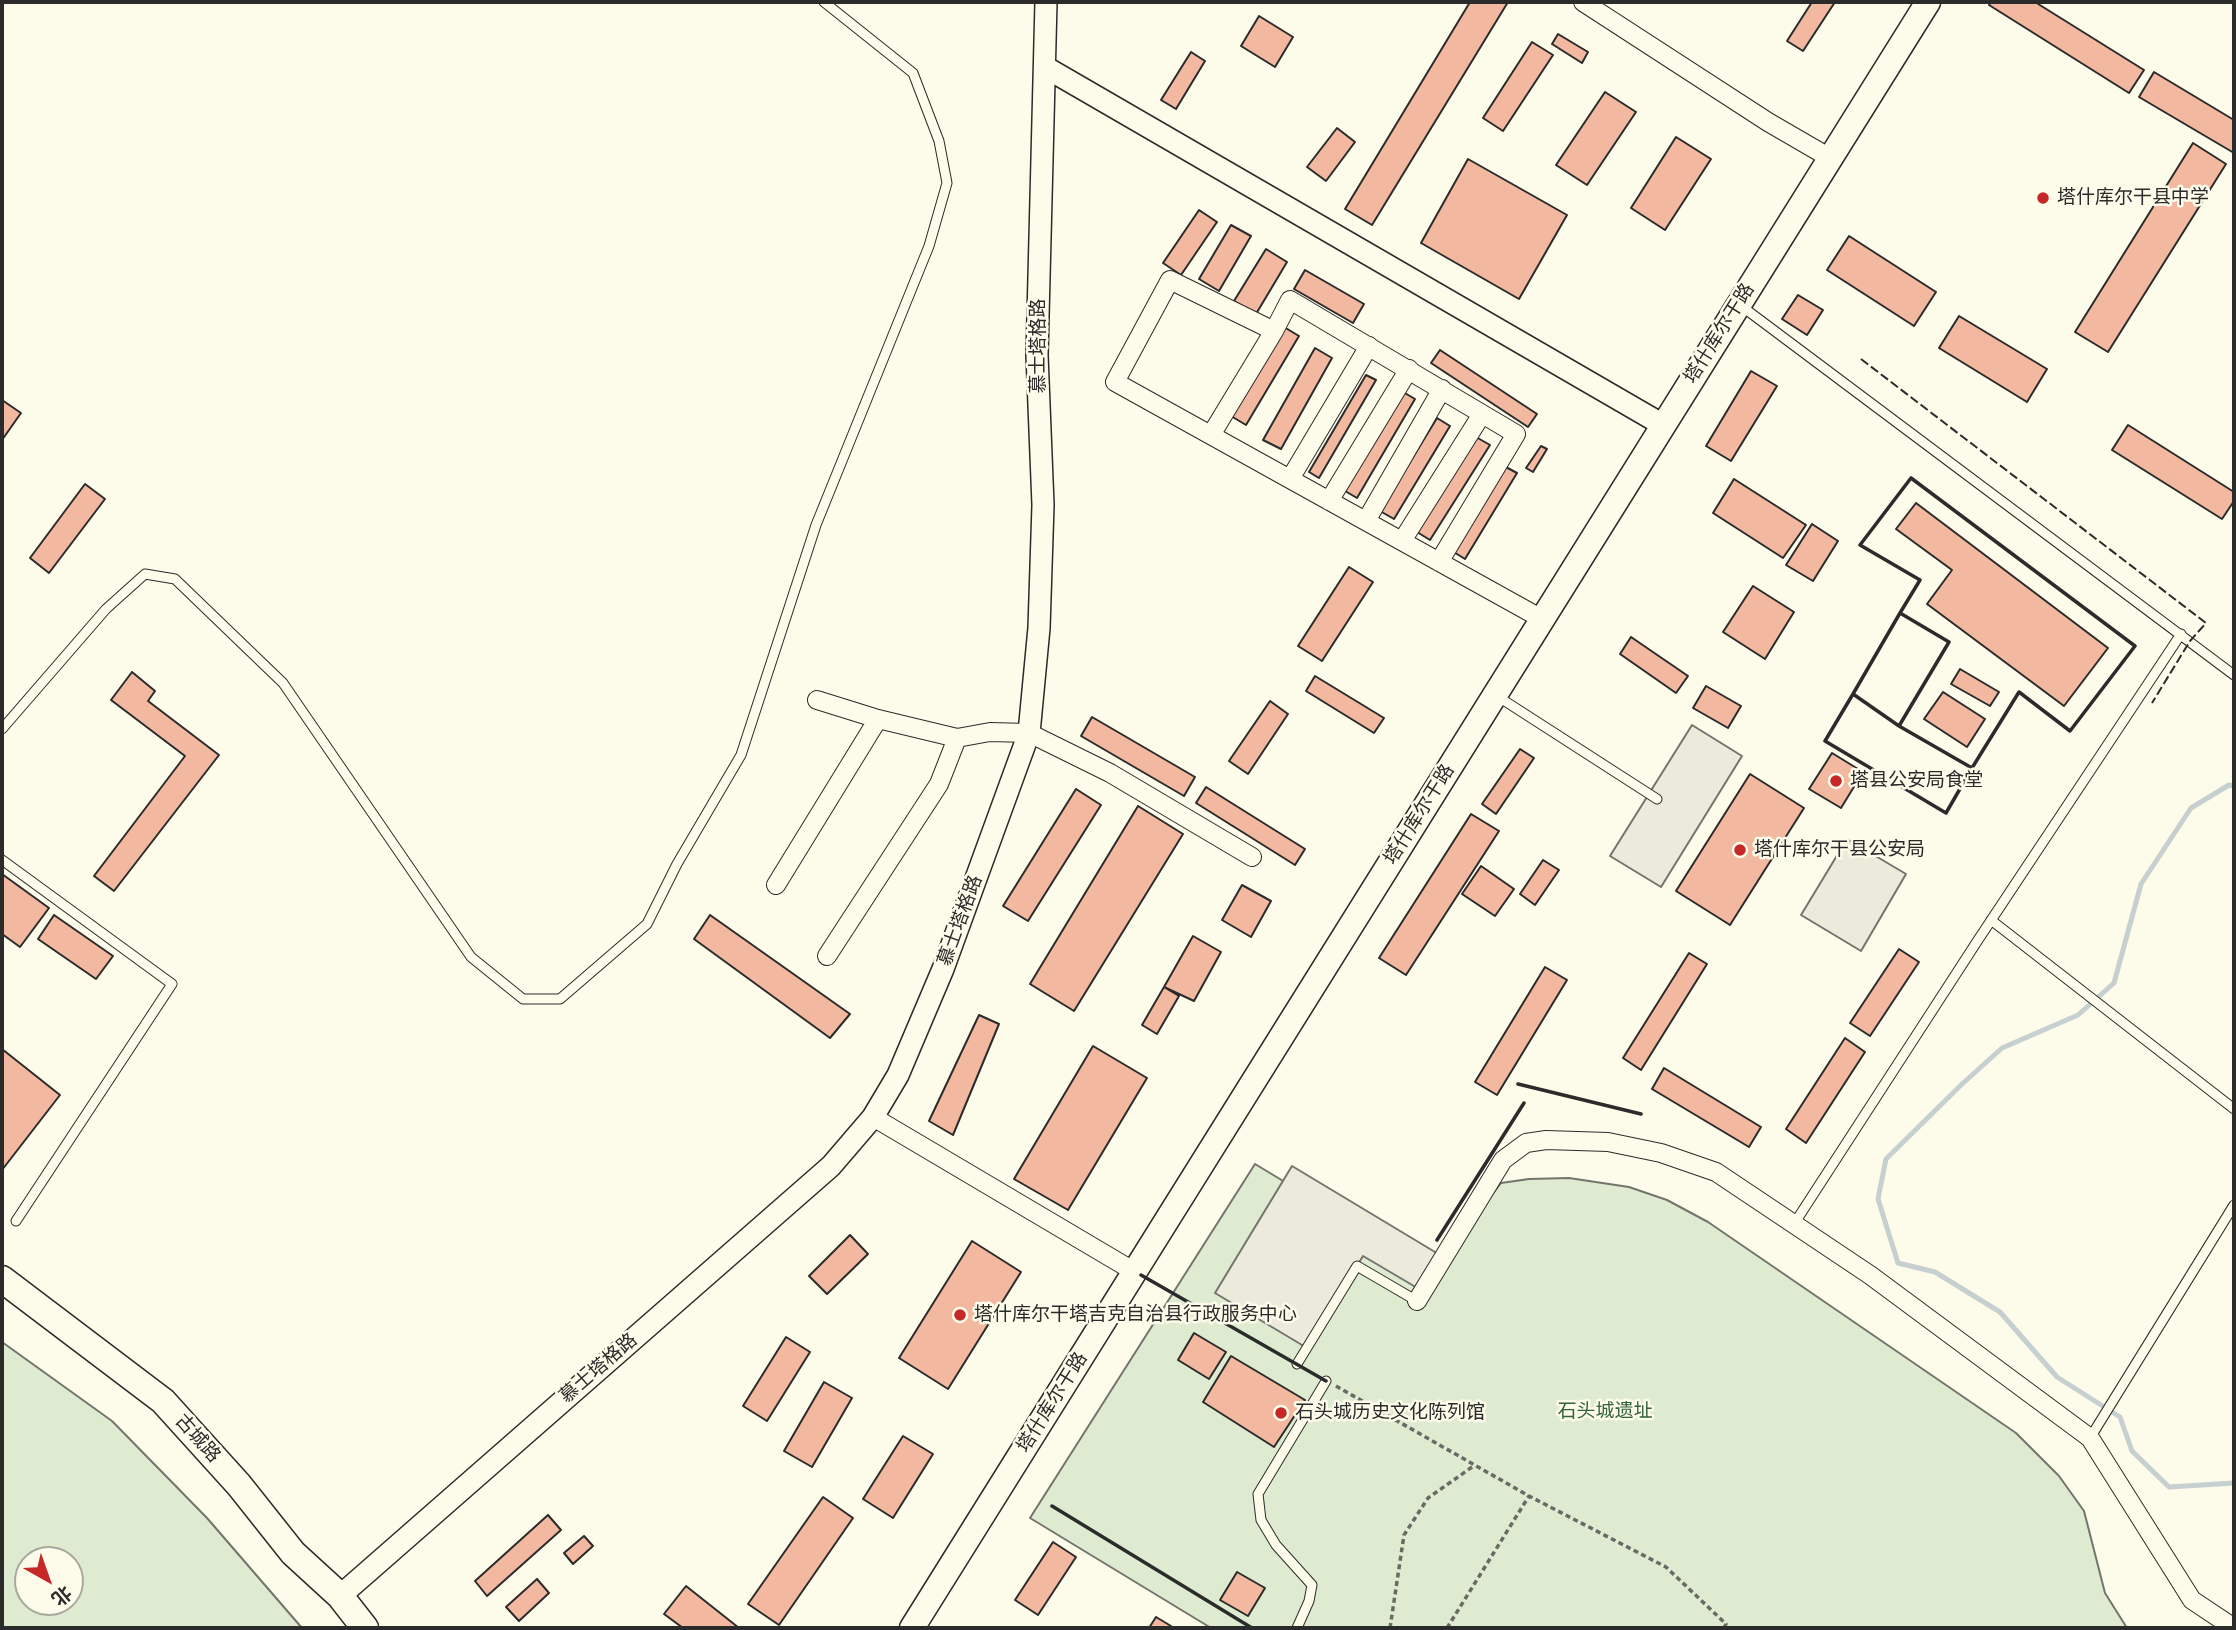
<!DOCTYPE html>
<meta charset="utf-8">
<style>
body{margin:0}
#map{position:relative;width:2236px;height:1630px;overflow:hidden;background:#fdfbea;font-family:"Roboto Condensed","Noto Sans SC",sans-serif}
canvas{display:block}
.frame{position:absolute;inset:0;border:4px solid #2b2b2b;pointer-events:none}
.north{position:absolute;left:14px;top:1546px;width:70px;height:70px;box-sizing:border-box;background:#fdfbea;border:2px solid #a9a89e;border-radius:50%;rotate:140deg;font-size:19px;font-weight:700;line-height:28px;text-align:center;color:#2b2b2b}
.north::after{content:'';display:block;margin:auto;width:24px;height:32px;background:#c62828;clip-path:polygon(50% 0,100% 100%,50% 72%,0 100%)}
</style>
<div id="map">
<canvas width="2236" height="1630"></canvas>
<div class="frame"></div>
<div class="north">北</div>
</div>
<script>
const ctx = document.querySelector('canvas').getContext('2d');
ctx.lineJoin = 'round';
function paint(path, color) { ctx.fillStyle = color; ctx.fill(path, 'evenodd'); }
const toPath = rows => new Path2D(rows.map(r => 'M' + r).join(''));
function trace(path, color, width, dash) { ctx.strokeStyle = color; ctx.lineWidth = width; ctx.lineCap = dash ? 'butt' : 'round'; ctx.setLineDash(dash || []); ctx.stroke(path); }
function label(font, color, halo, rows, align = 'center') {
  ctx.font = font + ' "Roboto Condensed","Noto Sans SC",sans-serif'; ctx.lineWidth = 5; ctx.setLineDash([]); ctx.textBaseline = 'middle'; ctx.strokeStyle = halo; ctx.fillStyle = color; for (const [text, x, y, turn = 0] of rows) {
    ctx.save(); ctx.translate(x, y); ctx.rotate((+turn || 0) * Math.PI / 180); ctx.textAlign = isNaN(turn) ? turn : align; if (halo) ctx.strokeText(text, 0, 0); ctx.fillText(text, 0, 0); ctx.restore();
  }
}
const green = toPath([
 [1255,1164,1439,1275,1473,1219,1501,1183,1529,1179,1569,1178,1629,1187,1667,1200,1708,1222,2016,1433,2059,1476,2084,1511,2105,1593,2127,1628,1211,1628,1030,1518,1255,1164],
 [2,1342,112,1421,207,1518,302,1628,2,1628,2,1342],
 [28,1560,70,1560,70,1602,28,1602,28,1560]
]);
const parking = toPath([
 [1692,725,1742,756,1661,887,1610,856,1692,725],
 [1847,839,1906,874,1861,951,1801,915,1847,839],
 [1292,1166,1440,1255,1419,1289,1363,1256,1307,1348,1215,1293,1292,1166]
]);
const stream = toPath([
 [2234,786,2229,785,2191,808,2141,884,2114,983,2078,1015,2002,1048,1961,1085,1886,1159,1878,1199,1898,1263,1935,1272,2000,1312,2057,1377,2120,1417,2132,1451,2169,1487,2234,1483]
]);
const building = toPath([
 [1470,2,1508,2,1372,225,1345,209,1470,2],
 [1812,2,1835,2,1803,51,1787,41,1812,2],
 [1991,2,2035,2,2144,70,2129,93,1989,5,1991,2],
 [1259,16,1293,37,1275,67,1241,46,1259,16],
 [1558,34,1588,52,1582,63,1552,44,1558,34],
 [1532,42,1553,55,1503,131,1483,118,1532,42],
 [1191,52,1205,61,1176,109,1161,100,1191,52],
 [2154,72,2234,120,2234,153,2139,97,2154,72],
 [1605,92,1636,112,1587,185,1556,165,1605,92],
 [1337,128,1355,142,1326,181,1307,167,1337,128],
 [1676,137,1711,159,1665,230,1631,208,1676,137],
 [2193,143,2226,164,2108,352,2075,332,2193,143],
 [1468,159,1567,215,1519,299,1421,243,1468,159],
 [1199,210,1217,222,1181,275,1163,263,1199,210],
 [1231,225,1251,236,1219,291,1199,279,1231,225],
 [1849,236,1936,292,1914,326,1827,270,1849,236],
 [1266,249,1287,262,1256,314,1234,301,1266,249],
 [1305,270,1364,304,1353,323,1294,289,1305,270],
 [1798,295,1823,310,1807,335,1782,319,1798,295],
 [1959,316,2047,369,2027,402,1939,348,1959,316],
 [1284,327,1299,336,1246,425,1231,416,1284,327],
 [1315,348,1332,358,1281,449,1263,440,1315,348],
 [1440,350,1537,414,1528,427,1431,363,1440,350],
 [1751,371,1777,386,1731,461,1706,446,1751,371],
 [1366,375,1376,380,1319,478,1309,472,1366,375],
 [1403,392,1415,399,1357,498,1345,491,1403,392],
 [2,400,21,413,2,440,2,400],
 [1437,418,1450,426,1394,519,1380,511,1437,418],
 [2128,425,2234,492,2234,501,2222,519,2112,450,2128,425],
 [1476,437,1490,445,1430,540,1417,532,1476,437],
 [1541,446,1547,449,1533,472,1526,468,1541,446],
 [1504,466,1517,473,1465,559,1452,551,1504,466],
 [1734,479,1806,525,1783,558,1713,513,1734,479],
 [85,484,105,499,49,573,30,558,85,484],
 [1916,503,2108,648,2064,706,1927,604,1952,570,1896,529,1916,503],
 [1812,524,1838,541,1813,581,1786,565,1812,524],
 [1349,567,1373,582,1322,661,1298,646,1349,567],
 [1753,586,1794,612,1765,659,1723,632,1753,586],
 [1631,637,1688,676,1676,693,1620,654,1631,637],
 [1960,669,1999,692,1990,706,1951,684,1960,669],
 [132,672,155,691,148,701,219,755,114,891,94,876,185,756,111,700,132,672],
 [1315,676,1384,718,1374,733,1306,691,1315,676],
 [1706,686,1741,706,1728,728,1693,708,1706,686],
 [1943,692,1985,719,1967,747,1924,719,1943,692],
 [1270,701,1288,714,1248,774,1229,761,1270,701],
 [1092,717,1195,777,1184,796,1081,736,1092,717],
 [1520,749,1534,758,1496,814,1482,804,1520,749],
 [1832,753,1863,772,1841,808,1809,789,1832,753],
 [1750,774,1804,808,1730,925,1676,891,1750,774],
 [1206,787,1305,849,1295,865,1196,803,1206,787],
 [1076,789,1101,805,1028,921,1003,906,1076,789],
 [1138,806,1183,834,1074,1011,1030,984,1138,806],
 [1471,814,1499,831,1406,975,1379,958,1471,814],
 [1543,860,1559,870,1535,905,1520,894,1543,860],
 [1481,866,1514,889,1495,916,1462,894,1481,866],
 [2,874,49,908,20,947,2,934,2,874],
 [1242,885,1271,901,1251,937,1222,920,1242,885],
 [54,915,113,956,96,979,38,939,54,915],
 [710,915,850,1014,830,1038,694,939,710,915],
 [1193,936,1221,952,1194,1001,1164,987,1193,936],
 [1899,949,1919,962,1870,1036,1850,1023,1899,949],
 [1689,953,1707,964,1641,1070,1623,1058,1689,953],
 [1545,967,1567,980,1497,1095,1475,1082,1545,967],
 [1164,987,1179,996,1157,1034,1142,1025,1164,987],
 [979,1015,999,1024,953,1135,929,1121,979,1015],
 [1845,1038,1865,1052,1806,1143,1786,1129,1845,1038],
 [1093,1046,1147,1078,1068,1210,1014,1179,1093,1046],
 [2,1049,60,1095,2,1170,2,1049],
 [1664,1068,1761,1127,1749,1147,1652,1089,1664,1068],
 [850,1235,868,1254,827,1294,809,1276,850,1235],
 [972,1241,1021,1272,948,1389,899,1358,972,1241],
 [1194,1333,1226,1352,1209,1379,1178,1360,1194,1333],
 [786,1337,810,1352,767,1421,743,1406,786,1337],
 [1231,1356,1305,1400,1274,1447,1203,1402,1231,1356],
 [824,1382,852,1398,812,1467,784,1451,824,1382],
 [903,1436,933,1454,893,1518,863,1499,903,1436],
 [823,1497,853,1518,779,1625,748,1604,823,1497],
 [548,1515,561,1530,487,1596,475,1581,548,1515],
 [584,1536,593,1546,573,1564,564,1553,584,1536],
 [1053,1542,1076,1557,1038,1615,1015,1600,1053,1542],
 [1237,1572,1265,1588,1248,1616,1220,1600,1237,1572],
 [537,1579,549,1593,519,1621,506,1607,537,1579],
 [686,1586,739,1628,683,1628,664,1614,686,1586],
 [1156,1617,1171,1626,1170,1628,1149,1628,1156,1617]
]);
const path = toPath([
 [1336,1386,1529,1496,1666,1567,1726,1624,1724,1628],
 [1390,1628,1404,1535,1428,1498,1475,1465],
 [1447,1628,1529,1496]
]);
const service = toPath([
 [1740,305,2234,675],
 [1497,696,1657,799],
 [2,729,106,609,145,574,175,579,283,683,471,957,523,999,560,999,647,924,677,864,741,755,816,525,929,246,947,183,939,141,913,73,824,2],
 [2,860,172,984,16,1221],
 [1991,920,2234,1109],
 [1794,1224,1978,940,2181,634],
 [1297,1364,1357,1266,1417,1301],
 [2090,1438,2234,1205],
 [1297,1628,1309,1601,1312,1585,1276,1545,1261,1520,1258,1494,1326,1381]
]);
const minor = toPath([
 [1583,2,1768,122,1830,158],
 [1274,331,1170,280,1115,382,1542,619],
 [1211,435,1274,331,1290,300,1516,434,1439,562],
 [1290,479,1369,346],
 [1329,501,1409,369],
 [1366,521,1442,389],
 [1402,541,1482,414],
 [817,700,878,719,957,738,990,732,1029,733,1110,773,1252,857],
 [776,885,878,719],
 [827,956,939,784,957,738],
 [873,1117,1135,1272],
 [1417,1301,1503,1160,1526,1143,1546,1140,1608,1142,1661,1153,1716,1172,1870,1275,2090,1438,2192,1600,2234,1628]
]);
const tertiary = toPath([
 [1045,67,1663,425],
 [340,1596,831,1166,873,1117,898,1075,943,969,1029,733,1039,628,1043,505,1037,355,1046,2]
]);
const secondary = toPath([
 [912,1628,1928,2]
]);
const primary = toPath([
 [2,1279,163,1401,239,1485,293,1553,340,1596,365,1628]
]);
const fence = toPath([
 [1861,359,2206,623,2190,641,2152,703]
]);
const wall = toPath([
 [1911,478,2135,646,2070,731,2019,692,1972,768,1899,726,1949,642,1900,613,1920,580,1860,545,1911,478],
 [1853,694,1825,741,1946,813,1972,768],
 [1899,726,1853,694,1900,613],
 [1518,1084,1641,1114],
 [1437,1240,1524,1103],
 [1141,1275,1326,1381],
 [1052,1506,1252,1628]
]);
const markers = [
 [2043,198,7,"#c62828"],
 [1836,781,7,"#c62828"],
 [1740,850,7,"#c62828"],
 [960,1315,7,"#c62828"],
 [1281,1413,7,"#c62828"]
];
const poiNames = [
 ["塔什库尔干县中学",2057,198],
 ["塔县公安局食堂",1850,781],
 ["塔什库尔干县公安局",1754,850],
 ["塔什库尔干塔吉克自治县行政服务中心",974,1315],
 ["石头城历史文化陈列馆",1295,1413]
];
const streetNames = [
 ["塔什库尔干路",1720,334,-58],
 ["慕士塔格路",1039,346,-90],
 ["塔什库尔干路",1420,815,-58],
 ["慕士塔格路",961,921,-70],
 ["慕士塔格路",599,1369,-41],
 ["塔什库尔干路",1053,1403,-58],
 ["古城路",197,1439,48]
];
const parkNames = [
 ["石头城遗址",1605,1412]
];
paint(green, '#deebd1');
trace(green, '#74746e', 2);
paint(parking, '#eceadb');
trace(parking, '#74746e', 2);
trace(stream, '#c7d0d0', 5);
paint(building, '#f2b8a0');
trace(building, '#2b2b2b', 2);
trace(service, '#2b2b2b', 11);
trace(minor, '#2b2b2b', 20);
trace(tertiary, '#2b2b2b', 24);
trace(secondary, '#2b2b2b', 27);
trace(primary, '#2b2b2b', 29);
trace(path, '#6a6964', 3.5, [5, 3.5]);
trace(service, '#fdfbea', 9);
trace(minor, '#fdfbea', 18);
trace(tertiary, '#fdfbea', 21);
trace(secondary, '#fdfbea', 24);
trace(primary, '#fdfbea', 26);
trace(fence, '#2b2b2b', 2, [9, 3.5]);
trace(wall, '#2b2b2b', 3.5);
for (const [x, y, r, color] of markers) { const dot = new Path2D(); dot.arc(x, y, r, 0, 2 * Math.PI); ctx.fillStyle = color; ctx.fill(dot); trace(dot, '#fdfbea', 2.5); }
label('19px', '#2b2b2b', '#fdfbea', poiNames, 'left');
label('19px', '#2b2b2b', '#fdfbea', streetNames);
label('19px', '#34623c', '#fdfbea', parkNames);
</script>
